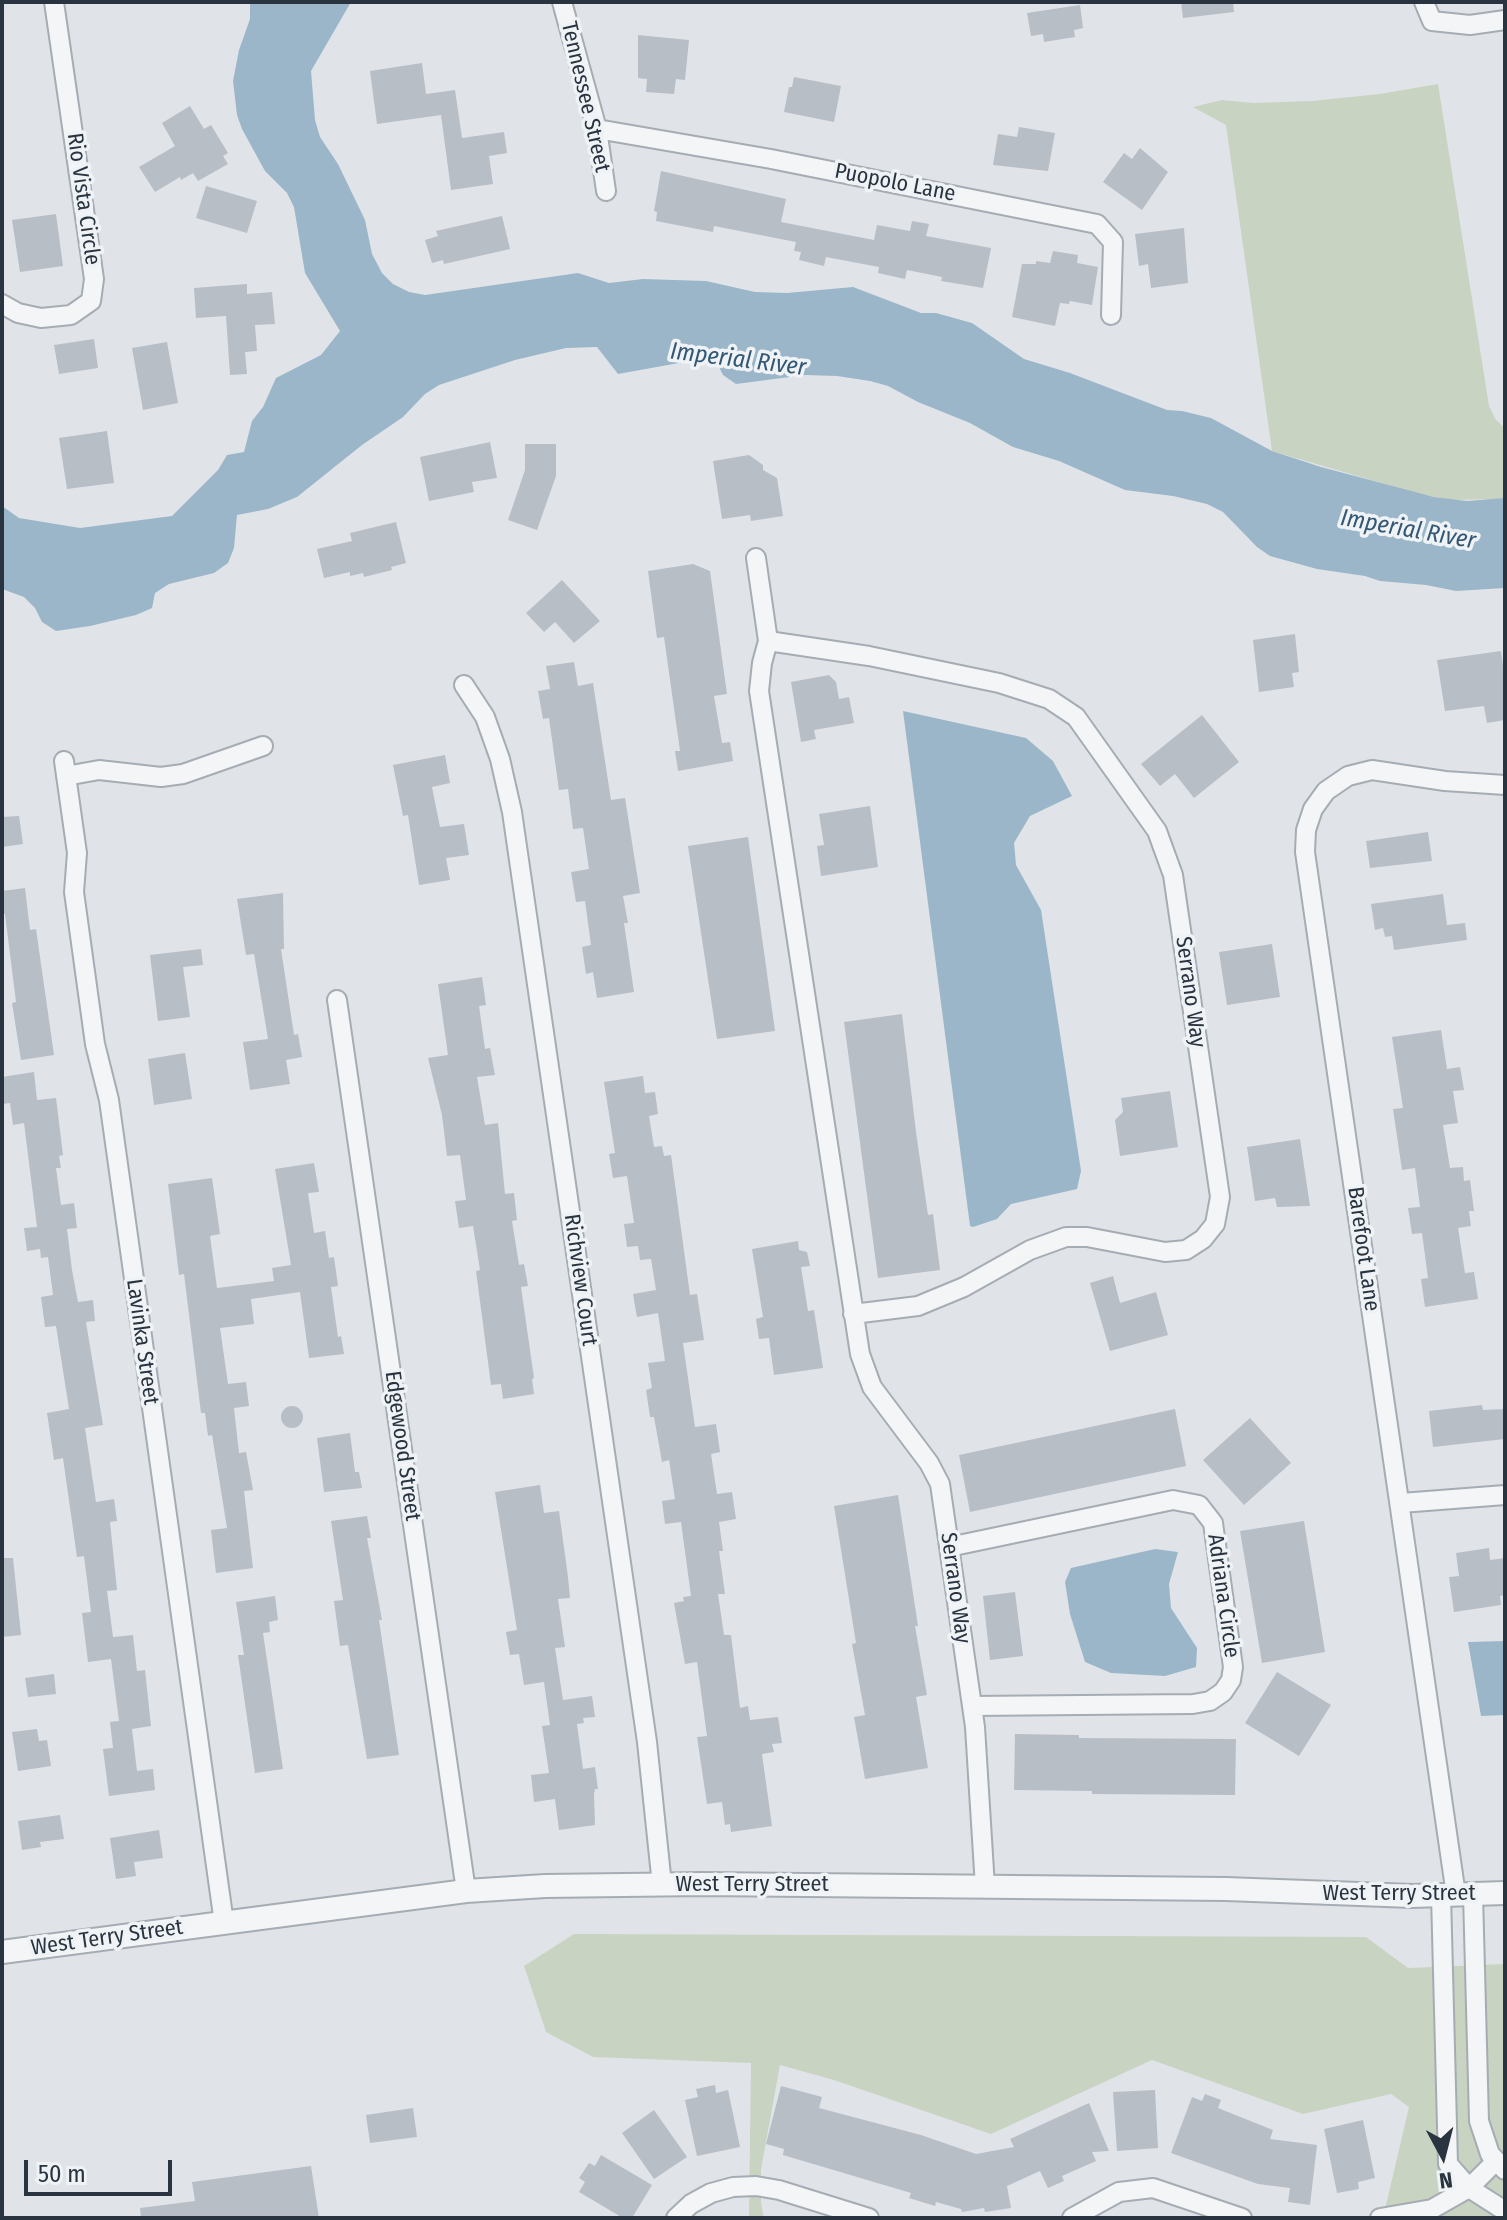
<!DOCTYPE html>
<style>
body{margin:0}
#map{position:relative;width:1507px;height:2220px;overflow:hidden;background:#e0e4e9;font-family:"Fira Sans Condensed",sans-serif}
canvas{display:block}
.frame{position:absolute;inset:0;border:4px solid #293440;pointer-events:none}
.north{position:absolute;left:1403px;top:2116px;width:80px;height:80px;-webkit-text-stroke:6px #eff3f6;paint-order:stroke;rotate:173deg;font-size:22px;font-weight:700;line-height:32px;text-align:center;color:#293440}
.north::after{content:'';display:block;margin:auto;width:28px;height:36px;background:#293440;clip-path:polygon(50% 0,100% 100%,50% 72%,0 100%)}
.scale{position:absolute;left:24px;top:2160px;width:148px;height:36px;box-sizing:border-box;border:4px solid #293440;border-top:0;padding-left:10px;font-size:24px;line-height:28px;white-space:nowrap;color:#293440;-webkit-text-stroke:6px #eff3f6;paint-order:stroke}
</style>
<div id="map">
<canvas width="1507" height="2220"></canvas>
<div class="frame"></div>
<div class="north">N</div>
<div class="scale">50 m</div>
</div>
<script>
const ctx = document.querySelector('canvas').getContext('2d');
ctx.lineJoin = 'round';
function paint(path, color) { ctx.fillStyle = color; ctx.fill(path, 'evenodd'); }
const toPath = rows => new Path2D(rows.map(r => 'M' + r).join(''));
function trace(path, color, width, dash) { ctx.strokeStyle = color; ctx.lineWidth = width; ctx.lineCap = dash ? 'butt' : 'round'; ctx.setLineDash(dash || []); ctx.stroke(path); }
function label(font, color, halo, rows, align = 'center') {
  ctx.font = font + ' "Fira Sans Condensed",sans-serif'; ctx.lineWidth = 7; ctx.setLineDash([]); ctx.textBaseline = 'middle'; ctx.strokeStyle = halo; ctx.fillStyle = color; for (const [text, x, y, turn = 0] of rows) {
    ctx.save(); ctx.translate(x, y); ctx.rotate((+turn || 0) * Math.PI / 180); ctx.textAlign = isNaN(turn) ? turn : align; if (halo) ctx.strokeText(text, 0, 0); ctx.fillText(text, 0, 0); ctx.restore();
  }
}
const green = toPath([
 [1438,84,1489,406,1496,420,1505,428,1505,498,1501,499,1452,500,1419,494,1272,451,1226,125,1193,107,1222,100,1253,103,1312,101,1380,94],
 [574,1934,1366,1937,1408,1968,1505,1964,1505,2201,1500,2218,1383,2218,1409,2107,1391,2094,1303,2114,1152,2060,991,2134,834,2080,780,2065,761,2169,761,2203,764,2218,749,2218,751,2063,593,2057,546,2032,524,1966]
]);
const water = toPath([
 [250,2,351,2,311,71,315,120,320,137,338,164,365,220,372,254,382,273,393,284,409,292,425,295,578,273,609,283,643,279,706,281,755,292,787,293,853,287,921,313,936,313,972,323,1024,359,1070,373,1167,410,1182,411,1211,418,1272,451,1321,467,1434,497,1467,501,1505,498,1505,588,1456,591,1426,585,1380,581,1365,576,1317,569,1270,556,1257,547,1223,512,1207,504,1173,496,1125,490,1059,461,1013,447,970,423,918,402,888,386,870,381,837,376,805,375,736,384,723,375,716,361,701,359,618,374,597,347,566,348,515,360,439,385,425,394,403,417,362,445,297,497,268,509,237,515,234,548,228,563,214,573,169,584,155,593,152,608,136,615,90,626,56,631,42,622,35,608,24,597,2,589,2,506,19,518,80,528,172,516,218,470,227,455,244,452,252,421,263,407,276,378,321,355,340,331,305,273,294,207,287,193,265,171,242,129,237,115,233,81,239,50,250,19],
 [903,711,1026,738,1053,761,1072,796,1030,816,1014,843,1016,865,1041,910,1081,1171,1077,1189,1011,1204,997,1219,973,1227,970,1226],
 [1155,1549,1178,1552,1169,1584,1171,1608,1197,1648,1196,1667,1165,1676,1111,1673,1085,1662,1070,1614,1065,1582,1071,1568],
 [1505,1641,1505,1715,1481,1716,1468,1642]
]);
const building = toPath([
 [1181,2,1233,2,1234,12,1183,18],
 [1080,5,1083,28,1074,30,1075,37,1044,42,1043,34,1031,36,1027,13],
 [638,35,689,40,685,80,676,79,674,94,646,92,647,79,638,78],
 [422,63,426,94,455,90,462,138,504,132,507,153,489,156,493,184,451,190,441,115,377,124,370,71],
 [794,77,841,86,834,122,784,112,789,87,792,87],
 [190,106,204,129,211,125,228,153,223,156,228,164,198,181,193,173,181,180,180,177,155,192,139,167,175,146,162,123],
 [1019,127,1055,133,1048,171,993,165,998,134,1017,137],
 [1140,148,1168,172,1142,210,1103,182,1124,153,1132,159],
 [661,171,786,199,781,222,874,240,877,225,910,231,912,221,929,224,926,236,991,248,983,288,941,281,942,277,907,270,905,279,878,273,879,267,826,257,824,266,799,260,801,252,794,251,796,242,714,226,713,232,656,221,657,212,654,211],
 [206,186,257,201,247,233,196,218],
 [56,214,63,266,20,272,12,220],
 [502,216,510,249,444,264,443,260,432,263,425,240,438,236,436,231],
 [1184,228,1188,283,1151,288,1148,264,1139,266,1135,234],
 [1053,251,1078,255,1077,263,1098,267,1092,305,1070,301,1069,304,1060,303,1055,326,1012,317,1022,264,1036,264,1036,261,1050,263],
 [247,284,247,294,272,292,275,324,255,325,257,351,245,352,247,374,230,375,226,316,196,318,194,288],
 [94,339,98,368,59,374,54,345],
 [167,342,178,403,143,410,132,348],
 [107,431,114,483,67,489,59,438],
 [490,442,497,478,472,482,474,492,429,501,420,457],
 [525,444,556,444,556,476,537,530,508,520,525,470],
 [749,455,763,465,763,470,777,478,783,516,751,521,750,515,722,519,713,461],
 [396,522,406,563,391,567,392,570,364,577,363,573,350,576,350,572,324,578,317,549,352,541,350,533],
 [693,564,710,571,727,694,714,696,722,743,730,742,733,761,678,771,675,751,680,751,664,637,657,638,648,571],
 [562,580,600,621,574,643,555,622,544,632,526,613],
 [1295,634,1299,672,1292,673,1294,687,1259,692,1253,640],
 [1501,651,1505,680,1505,720,1487,723,1484,706,1445,711,1437,660],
 [574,662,578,686,593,683,611,800,625,798,640,893,623,896,628,923,624,923,634,992,597,998,593,972,586,974,582,947,591,945,585,901,576,902,571,872,589,869,583,828,573,829,568,789,559,790,549,718,543,719,538,691,550,689,546,666],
 [829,675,836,682,839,699,849,697,854,723,814,730,816,739,801,742,791,682],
 [1202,715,1239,762,1194,798,1175,774,1160,786,1141,764],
 [445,755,450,783,432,787,440,827,464,824,469,855,446,858,450,880,419,885,408,815,403,816,393,765],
 [870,806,878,867,821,876,817,846,824,845,819,814],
 [19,816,23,844,2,847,2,817],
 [1428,832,1432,861,1370,868,1366,841],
 [748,837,775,1031,717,1039,688,846],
 [25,888,30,930,36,929,54,1055,21,1060,12,1003,16,1002,5,914,2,914,2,891],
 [283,893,284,949,281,949,294,1035,298,1034,302,1057,286,1060,290,1084,250,1090,243,1042,268,1039,254,954,246,955,237,899],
 [1443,894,1447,925,1465,923,1467,940,1394,950,1392,936,1385,937,1383,928,1375,930,1371,904],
 [1272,944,1280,997,1227,1005,1219,952],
 [201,949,203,965,183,967,190,1017,158,1021,150,955],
 [482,977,486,1005,479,1006,485,1049,490,1048,495,1075,477,1077,485,1125,498,1123,505,1194,514,1193,517,1220,512,1221,519,1265,524,1264,528,1286,521,1287,534,1378,532,1379,534,1394,503,1399,501,1384,491,1385,476,1271,480,1270,473,1226,459,1228,455,1201,466,1200,460,1155,447,1156,442,1115,428,1058,448,1055,438,984],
 [902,1014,916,1132,928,1215,933,1214,940,1270,878,1278,844,1022],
 [1441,1030,1447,1069,1460,1067,1464,1090,1453,1091,1458,1123,1443,1125,1450,1168,1463,1167,1464,1181,1470,1180,1474,1211,1469,1211,1471,1226,1458,1228,1465,1273,1474,1272,1478,1299,1425,1307,1421,1279,1428,1278,1422,1233,1412,1234,1408,1208,1420,1207,1415,1168,1402,1170,1393,1109,1403,1108,1392,1037],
 [185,1053,192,1099,154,1105,148,1059],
 [34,1072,37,1100,56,1098,63,1155,59,1156,61,1168,56,1168,61,1205,74,1203,77,1228,67,1229,72,1270,78,1302,93,1300,95,1321,86,1322,103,1425,85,1428,96,1502,114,1499,117,1521,110,1522,117,1590,107,1591,113,1637,133,1635,137,1671,145,1670,151,1726,132,1729,137,1771,153,1769,155,1790,109,1796,103,1749,113,1748,110,1722,119,1721,111,1659,88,1662,82,1613,91,1612,84,1556,77,1557,63,1458,54,1460,47,1413,69,1409,56,1326,45,1327,41,1297,53,1295,48,1257,41,1258,40,1249,27,1251,24,1228,37,1227,24,1123,13,1125,10,1103,2,1104,2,1077],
 [643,1076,645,1093,655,1092,658,1114,649,1116,654,1147,662,1146,664,1156,671,1155,690,1295,697,1294,704,1340,683,1343,695,1427,716,1424,720,1452,711,1454,717,1494,732,1492,736,1519,719,1522,723,1551,719,1551,725,1594,718,1594,724,1635,731,1635,740,1708,748,1706,750,1720,778,1717,782,1743,772,1744,774,1752,762,1754,772,1826,731,1832,730,1824,725,1825,722,1802,707,1804,697,1737,707,1736,697,1662,685,1664,674,1603,684,1601,683,1597,691,1596,681,1522,665,1524,662,1501,675,1499,669,1460,662,1462,654,1417,650,1417,646,1390,652,1388,648,1363,665,1361,658,1313,637,1317,633,1294,656,1290,651,1259,640,1260,638,1246,627,1247,624,1224,634,1223,627,1176,613,1178,609,1154,615,1153,604,1082],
 [1170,1091,1178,1147,1120,1156,1115,1120,1123,1112,1121,1098],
 [1300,1139,1310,1206,1277,1207,1275,1198,1255,1201,1247,1147],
 [314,1163,319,1192,308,1193,314,1233,325,1231,329,1258,334,1257,338,1286,331,1287,338,1337,341,1336,344,1354,309,1358,300,1292,251,1299,254,1324,220,1328,228,1384,246,1382,249,1406,234,1408,239,1453,246,1452,253,1490,244,1491,253,1568,216,1573,211,1530,227,1528,212,1435,208,1436,205,1413,201,1413,184,1274,179,1275,168,1184,212,1178,220,1234,210,1236,217,1288,274,1281,272,1268,291,1265,275,1169],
 [798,1241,799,1250,807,1252,810,1266,801,1267,808,1311,814,1310,823,1368,774,1375,769,1338,759,1339,756,1319,763,1317,752,1249],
 [1113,1276,1120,1303,1156,1292,1168,1335,1110,1351,1090,1283],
 [1482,1405,1483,1410,1505,1409,1505,1439,1433,1447,1429,1411],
 '281 1417a11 11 0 1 1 22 0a11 11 0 1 1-22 0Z',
 [1175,1409,1186,1466,970,1512,959,1455],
 [1250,1418,1291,1463,1244,1505,1203,1460],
 [350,1433,355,1472,359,1472,362,1488,324,1492,317,1438],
 [540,1485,544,1513,559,1511,568,1577,570,1598,558,1599,565,1647,555,1648,563,1700,592,1696,595,1717,583,1718,584,1723,577,1724,583,1769,595,1767,598,1789,595,1789,594,1794,595,1825,559,1830,555,1799,534,1802,531,1775,549,1773,542,1726,550,1725,544,1682,524,1685,519,1654,510,1655,506,1632,517,1630,495,1492],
 [898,1495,918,1626,915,1626,927,1695,916,1697,928,1768,865,1779,854,1717,865,1715,852,1644,856,1643,834,1506],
 [367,1516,371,1538,367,1538,382,1620,379,1620,399,1755,367,1759,348,1645,340,1646,334,1601,343,1600,331,1521],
 [1304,1521,1325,1652,1262,1663,1240,1531],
 [1489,1548,1490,1560,1505,1558,1505,1595,1500,1596,1501,1605,1454,1612,1449,1577,1459,1576,1456,1553],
 [2,1558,13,1558,21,1635,2,1637],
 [1015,1592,1023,1656,990,1660,983,1596],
 [275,1596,278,1620,269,1622,270,1632,263,1633,283,1769,255,1773,238,1655,244,1655,236,1602],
 [1277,1672,1331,1705,1299,1756,1245,1723],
 [54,1674,56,1694,28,1697,25,1678],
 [37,1729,39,1741,47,1740,51,1766,18,1771,12,1732],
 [1015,1734,1079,1735,1079,1738,1236,1739,1235,1795,1092,1794,1092,1791,1014,1790],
 [60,1815,64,1839,40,1842,41,1847,22,1850,18,1821],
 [159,1830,163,1858,134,1862,136,1876,116,1879,110,1838],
 [715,2085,716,2093,728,2090,740,2147,697,2156,685,2100,698,2097,696,2089],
 [781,2086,822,2097,819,2108,921,2135,976,2154,1014,2147,1010,2139,1089,2103,1109,2151,1092,2152,1096,2161,1062,2176,1064,2181,1048,2188,1040,2171,1007,2186,1011,2208,985,2212,984,2208,962,2212,961,2209,936,2202,935,2206,909,2198,911,2193,783,2155,784,2149,766,2144],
 [1155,2090,1158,2148,1117,2151,1113,2092],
 [1205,2094,1221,2100,1218,2108,1273,2130,1270,2139,1317,2145,1310,2205,1288,2202,1290,2188,1258,2184,1171,2153,1192,2097,1202,2101],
 [413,2108,417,2137,370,2143,366,2115],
 [654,2110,687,2157,654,2179,622,2133],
 [1363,2120,1375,2178,1358,2182,1359,2189,1337,2193,1324,2129],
 [601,2155,652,2185,632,2218,623,2218,579,2192,585,2182,579,2178,589,2163,595,2166],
 [311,2166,319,2218,141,2218,140,2208,195,2201,192,2182]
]);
const minor = toPath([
 [562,2,597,129,606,191],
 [1424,2,1432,21,1470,25,1505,20],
 [597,129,771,159,1097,224,1113,242,1111,315],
 [2,304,18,313,41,318,71,315,91,301,94,279,54,2],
 [756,558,768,641,762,663,759,691,860,1354,872,1387,929,1463,940,1484,975,1727,985,1887],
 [768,641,869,656,999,683,1049,699,1076,717,1157,831,1173,875,1220,1197,1215,1224,1203,1239,1186,1250,1165,1252,1087,1237,1066,1237,1030,1250,964,1287,918,1306,853,1314],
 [464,685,485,717,500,759,512,812,647,1742,662,1885],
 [64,761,77,853,74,892,95,1044,109,1100,224,1923],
 [66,776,99,770,161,777,183,774,263,746],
 [337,1000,466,1891],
 [1401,1503,1505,1495],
 [949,1547,1173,1500,1199,1505,1213,1523,1233,1667,1231,1680,1223,1692,1210,1701,1193,1704,972,1706],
 [1473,1894,1479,2121,1490,2154,1505,2170],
 [1441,1895,1448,2164,1469,2188,1505,2211],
 [1456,1895,1305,852,1306,830,1313,809,1326,791,1348,776,1372,770,1445,781,1505,785],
 [676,2218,691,2204,711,2193,733,2187,756,2186,779,2190,869,2218],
 [1072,2218,1119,2192,1153,2188,1242,2218],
 [1380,2218,1432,2209,1469,2188,1496,2161]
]);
const tertiary = toPath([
 [2,1952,466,1891,545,1886,702,1884,1226,1889,1412,1896,1505,1893]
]);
const streetNames = [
 ["Tennessee Street",585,97,77],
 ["Puopolo Lane",895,183,11],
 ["Rio Vista Circle",83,199,82],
 ["Serrano Way",1190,992,82],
 ["Barefoot Lane",1363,1249,82],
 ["Richview Court",580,1280,82],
 ["Lavinka Street",142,1342,82],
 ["Edgewood Street",402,1446,82],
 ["Serrano Way",955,1588,82],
 ["Adriana Circle",1223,1596,82],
 ["West Terry Street",752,1885],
 ["West Terry Street",1399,1894],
 ["West Terry Street",107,1938,-8]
];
const waterNames = [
 ["Imperial River",738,360,7],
 ["Imperial River",1408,530,10]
];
paint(green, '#c8d3c1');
paint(water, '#9bb6c9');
paint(building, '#b7bec6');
trace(minor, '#a5acb3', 22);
trace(tertiary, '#a5acb3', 26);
trace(minor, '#f3f5f7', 18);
trace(tertiary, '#f3f5f7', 22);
label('22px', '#293440', '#eff3f6', streetNames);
label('italic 24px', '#335774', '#eff3f6', waterNames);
</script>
